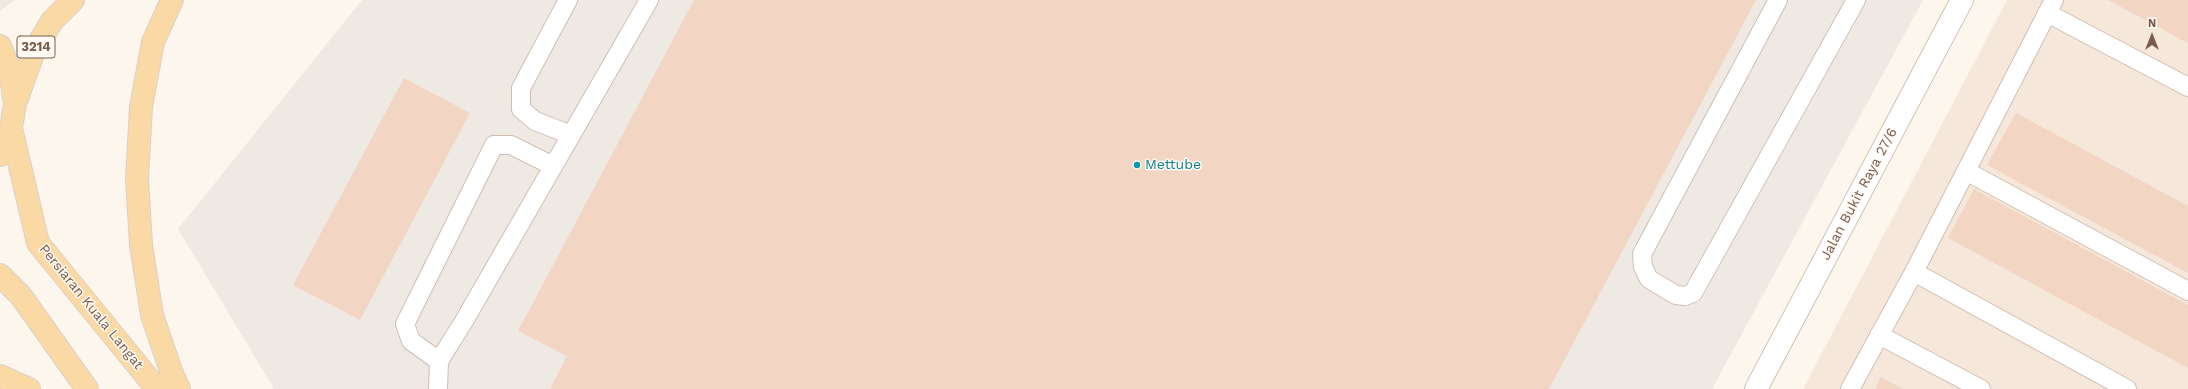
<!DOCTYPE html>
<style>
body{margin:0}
#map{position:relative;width:2188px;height:389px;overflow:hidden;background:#fdf6ec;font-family:"Work Sans",sans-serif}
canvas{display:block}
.north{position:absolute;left:2132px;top:16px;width:40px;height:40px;-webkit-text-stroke:3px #fffaf3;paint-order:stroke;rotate:0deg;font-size:11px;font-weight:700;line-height:16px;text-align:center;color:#7a5c4d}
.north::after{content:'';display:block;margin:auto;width:14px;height:18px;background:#7a5c4d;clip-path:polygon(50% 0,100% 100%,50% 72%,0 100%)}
</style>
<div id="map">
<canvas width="2188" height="389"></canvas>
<div class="north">N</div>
</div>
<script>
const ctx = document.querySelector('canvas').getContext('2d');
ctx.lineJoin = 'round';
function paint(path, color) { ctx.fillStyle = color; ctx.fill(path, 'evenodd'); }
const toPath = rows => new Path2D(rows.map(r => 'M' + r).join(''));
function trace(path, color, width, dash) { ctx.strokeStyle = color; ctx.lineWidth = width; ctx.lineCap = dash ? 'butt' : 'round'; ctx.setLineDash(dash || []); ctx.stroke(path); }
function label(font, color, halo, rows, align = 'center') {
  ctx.font = font + ' "Work Sans",sans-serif'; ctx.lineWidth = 3; ctx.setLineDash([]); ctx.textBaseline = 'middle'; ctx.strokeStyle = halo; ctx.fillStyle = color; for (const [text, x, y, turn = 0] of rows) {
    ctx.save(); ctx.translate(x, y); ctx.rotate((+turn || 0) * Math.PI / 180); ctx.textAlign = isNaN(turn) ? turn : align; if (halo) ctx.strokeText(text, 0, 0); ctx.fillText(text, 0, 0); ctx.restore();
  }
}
const residential = toPath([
 [2007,0,2188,0,2188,389,1803,389]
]);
const industrial = toPath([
 [0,0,15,0,0,11],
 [362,0,1923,0,1712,389,274,389,178,229]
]);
const building = toPath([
 [694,0,1756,0,1549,389,550,389,567,356,518,331],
 [2108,0,2188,0,2188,43],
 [404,78,470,113,360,320,293,285],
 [2016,113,2188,206,2188,273,1987,165],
 [1974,189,2188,305,2188,368,1948,238],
 [1881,377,1903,389,1875,389]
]);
const lane = toPath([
 [568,0,521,88,521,109,535,121,571,135],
 [1778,0,1642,254,1643,267,1649,279,1676,295,1685,296,1693,293,1856,0],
 [2047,13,2188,87],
 [1966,171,2188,291],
 [1914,272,2127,389],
 [1879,335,1981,389],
 [439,361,411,341,405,324,494,145,511,145,553,166],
 [438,389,439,361,464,321,649,0],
 [1850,389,1914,272,2054,0]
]);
const street = toPath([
 [1756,389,1962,0]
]);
const primary = toPath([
 [172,0,153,42,141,107,137,179,141,245,152,315,171,371,179,389],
 [0,46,10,71,15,104,11,128,0,155],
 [15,104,34,51,52,21,73,0],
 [11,128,38,243,157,389],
 [0,275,21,296,87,389],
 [0,376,29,389]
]);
const markers = [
 [1137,165,4,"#0f9aa8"]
];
const shields = [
 [36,47,38]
];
const shieldNames = [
 ["3214",36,47]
];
const cultureNames = [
 ["Mettube",1145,165]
];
const streetNames = [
 ["Jalan Bukit Raya 27/6",1859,194,-62],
 ["Persiaran Kuala Langat",91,307,51]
];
paint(residential, '#f5e8da');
paint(industrial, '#efe9e4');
paint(building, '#f3d5c3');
trace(lane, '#d1beb0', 20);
trace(street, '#d1beb0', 24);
trace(primary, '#dad1cd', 24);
trace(lane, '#fff', 18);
trace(street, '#fff', 22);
trace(primary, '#fbd9a5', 22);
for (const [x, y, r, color] of markers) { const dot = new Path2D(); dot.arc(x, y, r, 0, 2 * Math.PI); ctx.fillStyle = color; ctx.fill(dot); trace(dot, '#fffaf3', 1.5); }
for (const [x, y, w] of shields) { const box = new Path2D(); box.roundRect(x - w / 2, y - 11, w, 22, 3); ctx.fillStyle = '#fffaf3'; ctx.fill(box); trace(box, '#7a5c4d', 1); }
label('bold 13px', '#7a5c4d', null, shieldNames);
label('14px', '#0d838f', '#fffaf3', cultureNames, 'left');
label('14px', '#7a5c4d', '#fffaf3', streetNames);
</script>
